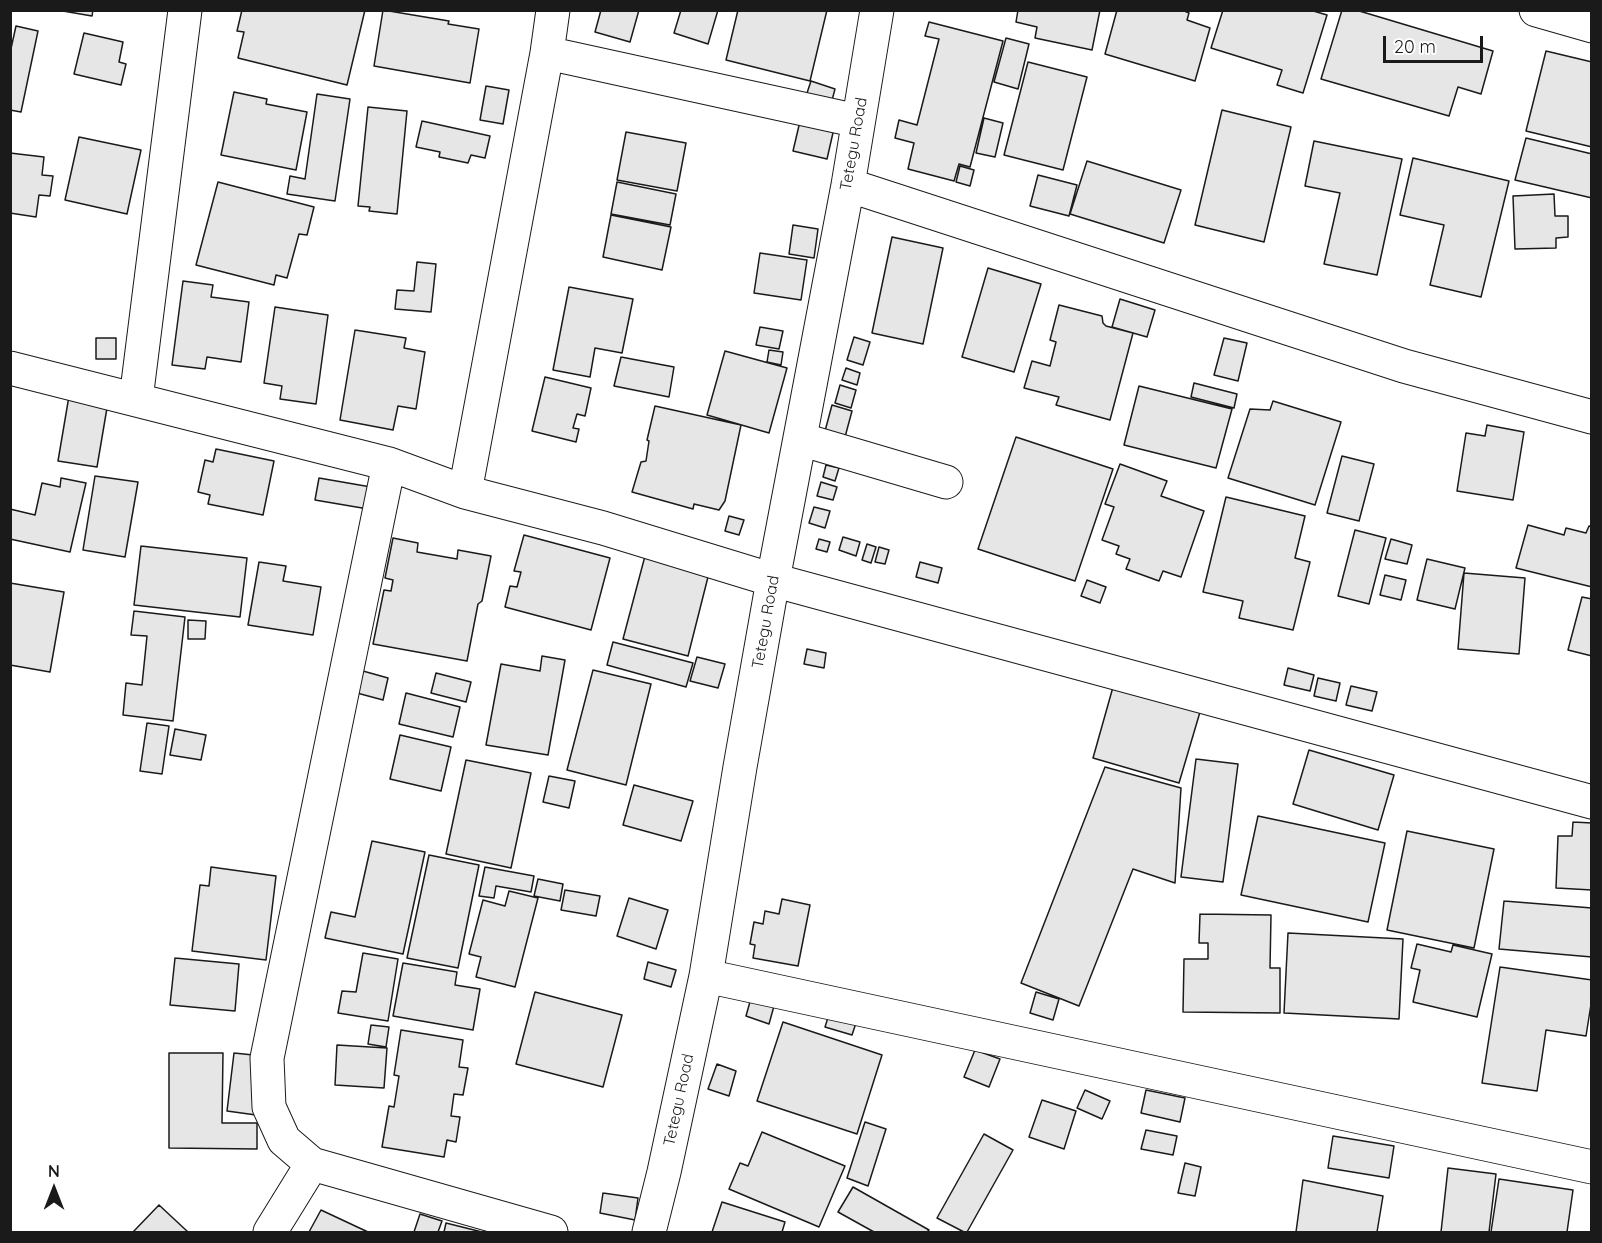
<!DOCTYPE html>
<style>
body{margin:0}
#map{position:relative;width:1602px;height:1243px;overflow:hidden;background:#fff;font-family:Quicksand,sans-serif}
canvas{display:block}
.frame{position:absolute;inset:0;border:12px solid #1a1a1a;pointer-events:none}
.north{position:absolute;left:24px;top:1159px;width:60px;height:60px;-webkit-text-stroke:4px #fff;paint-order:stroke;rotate:0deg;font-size:16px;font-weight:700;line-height:24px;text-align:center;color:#1a1a1a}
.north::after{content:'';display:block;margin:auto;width:21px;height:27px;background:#1a1a1a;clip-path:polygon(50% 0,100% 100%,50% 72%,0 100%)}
.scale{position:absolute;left:1383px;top:36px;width:100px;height:27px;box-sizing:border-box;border:3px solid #1a1a1a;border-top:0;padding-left:8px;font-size:18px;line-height:21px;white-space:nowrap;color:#1a1a1a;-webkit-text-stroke:4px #fff;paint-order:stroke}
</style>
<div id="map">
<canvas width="1602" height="1243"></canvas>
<div class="frame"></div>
<div class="north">N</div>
<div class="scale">20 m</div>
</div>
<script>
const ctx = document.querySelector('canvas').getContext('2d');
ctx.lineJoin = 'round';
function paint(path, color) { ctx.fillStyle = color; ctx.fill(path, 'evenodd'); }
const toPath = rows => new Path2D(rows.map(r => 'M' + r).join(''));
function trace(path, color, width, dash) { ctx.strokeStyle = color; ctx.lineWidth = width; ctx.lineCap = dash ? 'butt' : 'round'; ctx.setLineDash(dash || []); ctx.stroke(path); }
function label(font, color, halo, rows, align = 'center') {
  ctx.font = font + ' Quicksand,sans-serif'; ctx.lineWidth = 4.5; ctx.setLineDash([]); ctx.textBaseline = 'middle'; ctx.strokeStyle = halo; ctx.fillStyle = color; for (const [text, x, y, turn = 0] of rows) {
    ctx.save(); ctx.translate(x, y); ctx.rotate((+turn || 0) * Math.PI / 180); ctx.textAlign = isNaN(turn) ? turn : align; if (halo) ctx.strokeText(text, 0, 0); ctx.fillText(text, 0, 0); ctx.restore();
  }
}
const building = toPath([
 [57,10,93,10,92,16,57,10],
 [242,10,365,10,347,85,238,58,244,32,237,31,242,10],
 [383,10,449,21,448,24,479,29,470,83,374,66,383,10],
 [601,10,639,10,630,42,595,32,601,10],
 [681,10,718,10,708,44,674,33,681,10],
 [738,10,827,10,810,81,726,60,738,10],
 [1018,10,1100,10,1092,50,1035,38,1037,27,1016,22,1018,10],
 [1117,10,1182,10,1189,13,1187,20,1210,28,1195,81,1105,54,1117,10],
 [1223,10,1310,10,1327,15,1303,93,1277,85,1282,70,1211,48,1223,10],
 [1342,10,1356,10,1493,51,1481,94,1458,87,1449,116,1321,79,1342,10],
 [929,22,1003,41,970,167,959,164,954,181,908,169,914,143,895,138,899,120,917,125,939,39,925,36,929,22],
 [16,26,38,31,21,112,10,110,10,53,16,26],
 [84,33,123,42,119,62,126,64,121,85,74,74,84,33],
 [1006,38,1029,44,1018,89,994,82,1006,38],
 [1546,51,1592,62,1592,147,1526,131,1546,51],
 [1028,62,1087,77,1063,170,1004,155,1028,62],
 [811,81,835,89,831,104,806,96,811,81],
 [486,86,509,90,503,124,480,120,486,86],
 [234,92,267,99,266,104,307,112,296,170,221,155,234,92],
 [317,94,350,99,335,201,287,194,290,176,305,179,317,94],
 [368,107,407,111,397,214,369,211,370,207,358,206,368,107],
 [1222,110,1291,127,1264,242,1195,225,1222,110],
 [801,117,835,124,827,159,793,151,801,117],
 [984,118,1003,123,995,157,976,153,984,118],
 [422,121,490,136,485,158,471,155,468,163,439,157,440,152,416,147,422,121],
 [626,132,686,143,677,191,617,180,626,132],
 [79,137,141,150,127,214,65,200,79,137],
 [1526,138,1592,154,1592,198,1515,180,1526,138],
 [1314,141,1402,159,1377,275,1324,264,1340,193,1305,186,1314,141],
 [10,153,44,157,42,175,53,176,50,196,39,195,36,217,10,213,10,153],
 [1413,158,1509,181,1481,297,1430,285,1444,225,1400,215,1413,158],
 [1087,161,1181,190,1164,243,1070,214,1087,161],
 [960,166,974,170,970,186,956,182,960,166],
 [1038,175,1077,185,1069,216,1030,206,1038,175],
 [218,182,314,207,307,235,299,234,287,278,276,275,274,285,196,265,218,182],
 [617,182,676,194,670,225,611,214,617,182],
 [1554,194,1555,216,1568,216,1568,237,1556,238,1556,248,1515,249,1513,196,1554,194],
 [611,215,671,227,662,270,603,257,611,215],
 [793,225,818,229,814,258,789,254,793,225],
 [892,237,943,248,923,344,872,333,892,237],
 [760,253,807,260,801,300,754,293,760,253],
 [417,262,436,264,431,312,395,309,397,290,414,291,417,262],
 [988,268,1041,284,1014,372,962,357,988,268],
 [183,281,213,285,211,297,249,302,241,362,207,357,205,369,172,365,183,281],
 [569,287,633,299,622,353,595,348,590,377,553,370,569,287],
 [1120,299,1155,310,1147,337,1112,327,1120,299],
 [1059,305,1102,316,1103,323,1106,326,1133,333,1110,420,1056,405,1059,397,1024,388,1032,361,1050,366,1056,342,1050,340,1059,305],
 [275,307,328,315,316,404,280,399,282,386,264,383,275,307],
 [760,327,783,331,779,349,756,345,760,327],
 [355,330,406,338,404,348,425,352,416,409,398,406,393,430,340,420,355,330],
 [854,337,870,342,863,365,847,360,854,337],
 [96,338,116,338,116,359,96,359,96,338],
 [1224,338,1247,343,1238,381,1214,375,1224,338],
 [769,350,783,352,781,365,767,362,769,350],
 [725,351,787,368,769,433,707,415,725,351],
 [621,357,674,367,669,397,614,386,621,357],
 [846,368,860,373,857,385,842,380,846,368],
 [545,377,591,388,585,416,577,414,573,428,579,429,576,442,532,431,545,377],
 [1194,383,1237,394,1234,408,1191,397,1194,383],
 [840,385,856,390,851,408,835,403,840,385],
 [1139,386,1232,409,1216,468,1124,445,1139,386],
 [69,396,108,402,97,467,58,461,69,396],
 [1273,401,1341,422,1315,505,1228,478,1250,409,1270,410,1273,401],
 [832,405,852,411,845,437,825,431,832,405],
 [655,406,741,425,725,501,719,510,694,504,693,509,632,492,641,462,646,461,649,441,647,440,655,406],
 [1487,425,1524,432,1513,500,1457,491,1466,433,1485,436,1487,425],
 [1016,437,1113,469,1075,581,978,549,1016,437],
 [216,449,274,461,263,515,208,504,210,495,198,492,205,460,213,462,216,449],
 [1342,456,1374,464,1359,521,1327,513,1342,456],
 [1120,464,1167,481,1161,496,1204,511,1181,577,1163,571,1159,581,1126,569,1130,559,1116,554,1119,546,1102,540,1114,507,1105,504,1120,464],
 [826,465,839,468,835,481,823,477,826,465],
 [95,476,138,482,125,557,83,550,95,476],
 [61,478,86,483,70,552,10,539,10,509,35,515,42,483,60,487,61,478],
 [319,478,371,487,368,509,315,500,319,478],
 [821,482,837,487,833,500,817,496,821,482],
 [1226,497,1305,516,1295,558,1310,562,1293,630,1239,618,1243,601,1203,592,1226,497],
 [814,507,830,511,825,528,809,523,814,507],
 [729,516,744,520,739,535,725,531,729,516],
 [1528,525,1564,535,1566,528,1586,533,1589,526,1592,527,1592,587,1516,568,1528,525],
 [1355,530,1386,538,1369,604,1338,596,1355,530],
 [524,535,610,558,591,630,505,607,510,586,517,587,521,572,514,571,524,535],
 [843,537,860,542,856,556,839,550,843,537],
 [393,538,418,543,417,552,457,559,458,550,491,556,482,601,478,604,467,661,373,644,384,590,391,591,393,580,385,578,393,538],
 [819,539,830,542,827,552,816,549,819,539],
 [1391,539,1412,545,1407,564,1385,559,1391,539],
 [867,544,876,547,871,563,862,560,867,544],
 [141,546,247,558,240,617,134,605,141,546],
 [879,547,889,550,885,564,875,562,879,547],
 [645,556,709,573,688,656,623,639,645,556],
 [1427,559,1465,568,1455,609,1417,600,1427,559],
 [259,562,286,566,283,581,321,587,313,635,248,625,259,562],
 [920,562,942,568,938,583,916,577,920,562],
 [1464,573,1525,578,1519,654,1458,649,1464,573],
 [1385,575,1406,580,1401,600,1380,595,1385,575],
 [1087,580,1106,587,1100,603,1081,596,1087,580],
 [10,583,64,592,50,672,10,665,10,583],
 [1582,597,1592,599,1592,656,1568,650,1582,597],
 [134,611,185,617,173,721,123,715,126,683,142,685,147,636,131,635,134,611],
 [188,620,206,621,205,639,188,639,188,620],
 [613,642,693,663,686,687,607,665,613,642],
 [807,649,826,653,824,668,804,664,807,649],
 [542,656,565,660,548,755,486,745,501,664,540,671,542,656],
 [697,657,725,664,718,688,690,681,697,657],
 [1288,668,1314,675,1310,691,1284,685,1288,668],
 [593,670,651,684,626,785,567,770,593,670],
 [363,671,388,678,383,700,357,693,363,671],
 [436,673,471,682,466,702,431,693,436,673],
 [1318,678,1340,683,1336,701,1314,696,1318,678],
 [1351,686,1377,692,1372,711,1346,705,1351,686],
 [1113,687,1200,712,1179,783,1093,758,1113,687],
 [406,693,460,707,453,737,399,724,406,693],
 [147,723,169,726,162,774,140,771,147,723],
 [175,729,206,735,201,760,170,755,175,729],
 [400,735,451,747,441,791,390,779,400,735],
 [1309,750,1394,775,1378,830,1293,804,1309,750],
 [1196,759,1238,764,1223,882,1181,877,1196,759],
 [466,760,531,773,511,868,446,854,466,760],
 [1105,767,1181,788,1175,883,1133,869,1079,1006,1021,983,1105,767],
 [549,776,575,781,569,808,543,802,549,776],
 [634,785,693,801,681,841,623,825,634,785],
 [1258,816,1385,843,1368,922,1241,895,1258,816],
 [1573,822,1592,823,1592,890,1556,888,1558,836,1572,836,1573,822],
 [1407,831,1494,849,1474,948,1387,930,1407,831],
 [372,841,425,852,403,954,325,938,331,912,355,917,372,841],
 [429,855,479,865,458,968,407,958,429,855],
 [211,867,276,876,266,960,192,951,200,885,209,886,211,867],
 [485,867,534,876,531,892,496,886,494,898,479,896,485,867],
 [538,879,563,884,560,901,534,896,538,879],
 [565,890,600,896,596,916,561,910,565,890],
 [509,891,538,898,515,987,476,977,481,957,469,954,483,900,505,906,509,891],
 [629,898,668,910,656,949,617,936,629,898],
 [782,899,810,905,798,966,753,958,755,945,750,944,754,922,763,924,765,911,779,914,782,899],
 [1504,901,1592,908,1592,957,1499,949,1504,901],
 [1200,914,1271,915,1270,968,1280,968,1280,1013,1183,1012,1184,959,1208,959,1208,943,1199,943,1200,914],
 [1288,933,1403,939,1399,1019,1284,1013,1288,933],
 [1417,944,1451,952,1453,945,1492,954,1477,1017,1413,1002,1420,970,1411,968,1417,944],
 [363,953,398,959,388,1021,338,1013,342,991,356,992,363,953],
 [175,958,239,964,235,1011,170,1005,175,958],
 [648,962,676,970,671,987,644,979,648,962],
 [403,963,457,972,455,985,480,989,473,1030,393,1016,403,963],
 [1500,967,1592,980,1592,998,1586,1036,1546,1030,1537,1091,1482,1083,1500,967],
 [535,992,622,1015,603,1087,516,1064,535,992],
 [1036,992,1059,999,1053,1020,1030,1013,1036,992],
 [751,998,774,1006,769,1024,746,1016,751,998],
 [831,1008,858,1017,852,1035,825,1027,831,1008],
 [783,1022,882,1055,857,1134,757,1101,783,1022],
 [371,1025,389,1027,386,1047,368,1044,371,1025],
 [401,1030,463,1040,459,1067,468,1068,463,1095,454,1094,451,1116,460,1117,456,1142,447,1140,444,1157,382,1147,389,1106,394,1107,399,1076,394,1075,401,1030],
 [337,1045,387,1048,384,1088,335,1085,337,1045],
 [975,1050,1000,1059,989,1087,964,1077,975,1050],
 [169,1053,223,1053,222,1123,257,1123,257,1149,169,1148,169,1053],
 [234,1053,263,1056,256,1115,227,1111,234,1053],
 [717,1064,736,1071,729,1096,708,1089,717,1064],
 [1085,1090,1110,1101,1102,1119,1077,1108,1085,1090],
 [1146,1090,1185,1098,1180,1122,1141,1113,1146,1090],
 [1042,1100,1076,1111,1064,1149,1029,1137,1042,1100],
 [865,1122,886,1129,868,1186,847,1178,865,1122],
 [1146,1130,1177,1136,1173,1155,1141,1149,1146,1130],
 [762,1132,845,1166,819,1227,729,1189,740,1163,748,1166,762,1132],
 [984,1134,1013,1150,967,1232,964,1232,937,1218,984,1134],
 [1333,1136,1394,1146,1389,1178,1328,1168,1333,1136],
 [1185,1163,1201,1167,1195,1196,1178,1193,1185,1163],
 [1448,1168,1496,1174,1489,1232,1441,1232,1448,1168],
 [1499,1179,1573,1190,1567,1232,1491,1232,1499,1179],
 [1303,1180,1383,1196,1377,1232,1296,1232,1303,1180],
 [853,1187,929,1230,927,1232,874,1232,838,1212,853,1187],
 [603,1193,638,1198,635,1220,600,1213,603,1193],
 [722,1202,785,1222,782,1232,712,1232,722,1202],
 [159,1205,188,1232,133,1232,159,1205],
 [321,1210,368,1232,309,1232,321,1210],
 [420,1214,442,1221,438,1232,414,1232,420,1214],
 [446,1223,482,1232,444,1232,446,1223]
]);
const minor = toPath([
 [1536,10,1592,26],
 [547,53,858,121],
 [848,185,1404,366,1592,417],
 [10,368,389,464,465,492,603,528,773,580,1592,802],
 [136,399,185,10],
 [800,439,946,482],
 [389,464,267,1058,269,1107,284,1140,312,1164,551,1232],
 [465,492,547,53,553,10],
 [706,976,1592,1167],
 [270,1232,312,1164],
 [649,1232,664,1172,706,976,740,767,773,580,848,185,877,10]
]);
const streetNames = [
 ["Tetegu Road",854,144,-80],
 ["Tetegu Road",766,622,-80],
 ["Tetegu Road",679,1100,-78]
];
paint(building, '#e6e6e6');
trace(building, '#1a1a1a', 1.5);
trace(minor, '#1a1a1a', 35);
trace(minor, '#fff', 33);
label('16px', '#1a1a1a', '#fff', streetNames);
</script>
